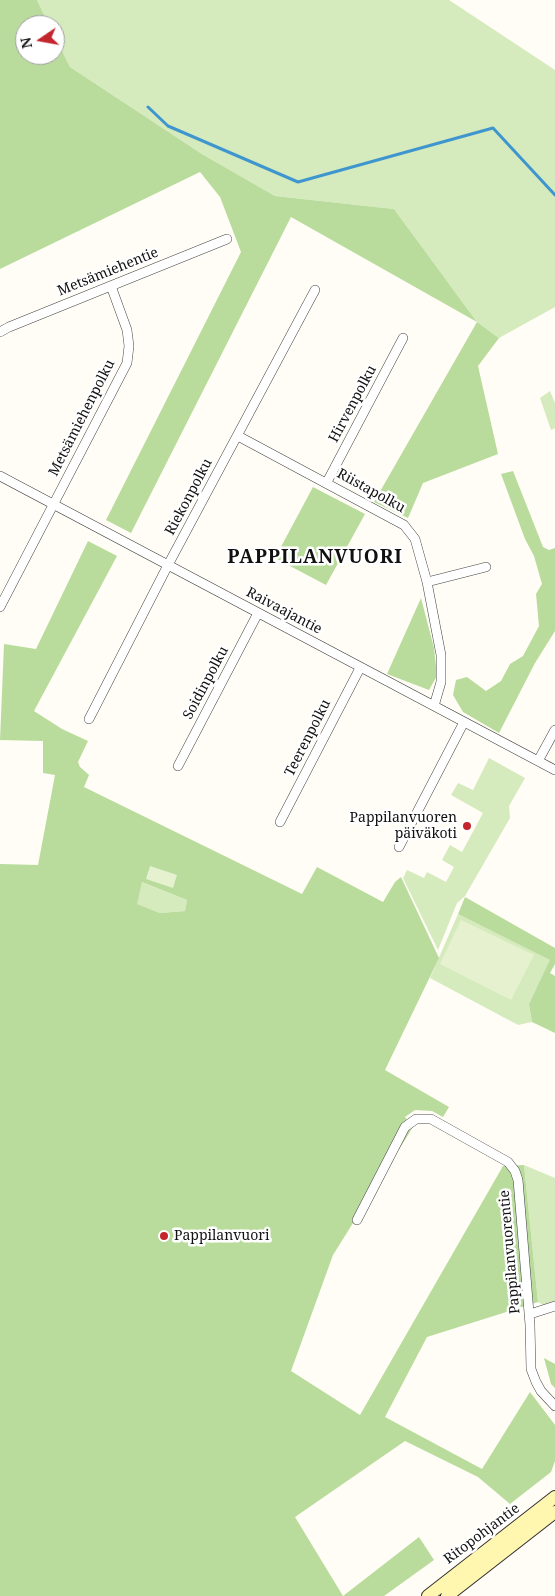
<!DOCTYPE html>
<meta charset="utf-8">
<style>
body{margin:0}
#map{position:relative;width:555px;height:1596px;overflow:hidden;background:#fffdf5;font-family:"Noto Serif",serif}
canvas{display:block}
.north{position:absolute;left:15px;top:15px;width:50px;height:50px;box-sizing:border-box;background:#fff;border:1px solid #a0a0a0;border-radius:50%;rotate:258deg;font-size:14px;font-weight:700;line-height:20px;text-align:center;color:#111}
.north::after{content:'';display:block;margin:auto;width:18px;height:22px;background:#c4262e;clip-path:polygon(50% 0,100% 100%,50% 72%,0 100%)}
</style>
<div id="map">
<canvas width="555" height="1596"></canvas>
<div class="north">N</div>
</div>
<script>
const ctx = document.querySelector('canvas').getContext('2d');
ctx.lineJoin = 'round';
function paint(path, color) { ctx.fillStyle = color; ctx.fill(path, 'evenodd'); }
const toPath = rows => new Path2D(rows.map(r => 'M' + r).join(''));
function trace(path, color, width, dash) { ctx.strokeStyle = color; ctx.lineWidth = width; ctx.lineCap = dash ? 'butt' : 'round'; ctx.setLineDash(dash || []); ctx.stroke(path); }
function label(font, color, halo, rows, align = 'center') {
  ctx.font = font + ' "Noto Serif",serif'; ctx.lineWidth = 5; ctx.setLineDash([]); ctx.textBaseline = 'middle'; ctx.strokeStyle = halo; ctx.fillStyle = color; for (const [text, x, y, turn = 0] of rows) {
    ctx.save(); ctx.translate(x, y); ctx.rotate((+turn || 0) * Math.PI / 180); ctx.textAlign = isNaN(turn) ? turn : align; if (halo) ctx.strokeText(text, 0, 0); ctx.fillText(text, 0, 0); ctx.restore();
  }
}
const green = toPath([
 [37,0,449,0,555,70,555,307,499,338,477,322,394,209,275,196,202,154,70,67,55,37,55,25,49,25],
 [550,391,555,403,555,428,551,430,540,398],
 [489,758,525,778,509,806,510,818,465,896,457,903,438,950,403,878,407,870,424,878,427,872,446,882,454,867,442,860,450,845,462,852,483,813,451,795,458,783,473,790],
 [142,882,187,900,185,911,160,913,136,904],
 [458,914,551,960,529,1004,532,1022,518,1025,430,978],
 [524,1165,555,1178,555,1301,545,1306,538,1302]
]);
const forest = toPath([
 [0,0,37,0,49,25,25,25,25,55,55,55,55,37,70,67,202,154,275,196,394,209,477,322,499,338,478,366,498,454,423,483,408,518,374,502,477,322,291,217,131,533,106,520,241,252,220,197,200,172,0,269],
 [513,471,543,547,549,550,555,548,555,631,535,663,499,733,463,712,453,695,456,680,467,677,486,691,501,681,510,664,523,656,539,626,536,594,542,584,534,556,525,539,501,474],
 [313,487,365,514,326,585,275,558],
 [88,541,117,556,34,711,62,729,88,741,78,762,80,767,89,775,84,787,302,894,317,867,383,902,395,882,401,877,439,958,385,1070,449,1107,443,1117,432,1111,415,1110,405,1117,413,1127,333,1255,291,1371,360,1415,503,1166,524,1165,538,1302,427,1337,385,1417,482,1469,530,1392,555,1425,555,1461,551,1472,510,1504,478,1477,405,1441,295,1517,343,1596,0,1596,0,864,38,865,55,775,43,773,43,741,0,740,4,644,36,649],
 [142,882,187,900,185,911,160,913,137,904],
 [421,598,434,648,437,676,429,690,387,674],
 [465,897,555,948,555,964,550,973,555,976,555,1033,532,1022,529,1004,550,960,458,914],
 [544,1358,555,1364,555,1388,551,1384],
 [419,1537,434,1560,384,1596,343,1596]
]);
const pitch = toPath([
 [150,866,177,875,173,888,146,879],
 [461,920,534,955,511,1000,440,964]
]);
const stream = toPath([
 [148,107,168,126,298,182,493,128,555,195]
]);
const street = toPath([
 [0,332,9,327,227,239],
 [238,436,404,525,415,539,427,582,441,655,441,682,434,706],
 [0,476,555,770],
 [327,482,403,338],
 [427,582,486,567],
 [0,607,127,363,129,346,127,330,111,286],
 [89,719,168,565,315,290],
 [538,761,555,730],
 [178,766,258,613],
 [280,822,360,668],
 [399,847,464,722],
 [357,1220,405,1127,416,1119,431,1119,508,1162,515,1171,518,1180,530,1325,531,1369,536,1382,541,1391,555,1406],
 [530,1314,555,1306]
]);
const secondary = toPath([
 [428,1596,555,1497],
 [447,1596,555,1512]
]);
const markers = [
 [467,826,5,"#c4262e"],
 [164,1236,5,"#c4262e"]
];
const streetNames = [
 ["Metsämiehentie",108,272,-22],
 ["Hirvenpolku",353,404,-62],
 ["Metsämiehenpolku",82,418,-63],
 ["Riistapolku",371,491,29],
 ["Riekonpolku",189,497,-62],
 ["Raivaajantie",284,611,28],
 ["Soidinpolku",206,683,-62],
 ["Teerenpolku",308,738,-63],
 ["Pappilanvuorentie",510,1252,-95],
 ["Ritopohjantie",482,1534,-37]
];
const poiNames = [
 ["Pappilanvuoren",457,818],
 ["päiväkoti",457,834],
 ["Pappilanvuori",174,1236,"left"]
];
const districtNames = [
 ["PAPPILANVUORI",315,558]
];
paint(green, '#d5ebbd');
paint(forest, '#b9dc9c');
paint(pitch, '#e6f2cf');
trace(stream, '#3f96cf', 3);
trace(street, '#444', 10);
trace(secondary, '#333', 14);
trace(street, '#fff', 9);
trace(secondary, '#fff6b0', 12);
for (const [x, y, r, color] of markers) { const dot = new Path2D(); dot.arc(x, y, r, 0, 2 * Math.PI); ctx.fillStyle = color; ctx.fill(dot); trace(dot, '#fff', 2); }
label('14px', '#111', '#fff', streetNames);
label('14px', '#111', '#fff', poiNames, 'right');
ctx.letterSpacing = '1px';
label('bold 19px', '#111', '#fff', districtNames);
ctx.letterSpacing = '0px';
</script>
